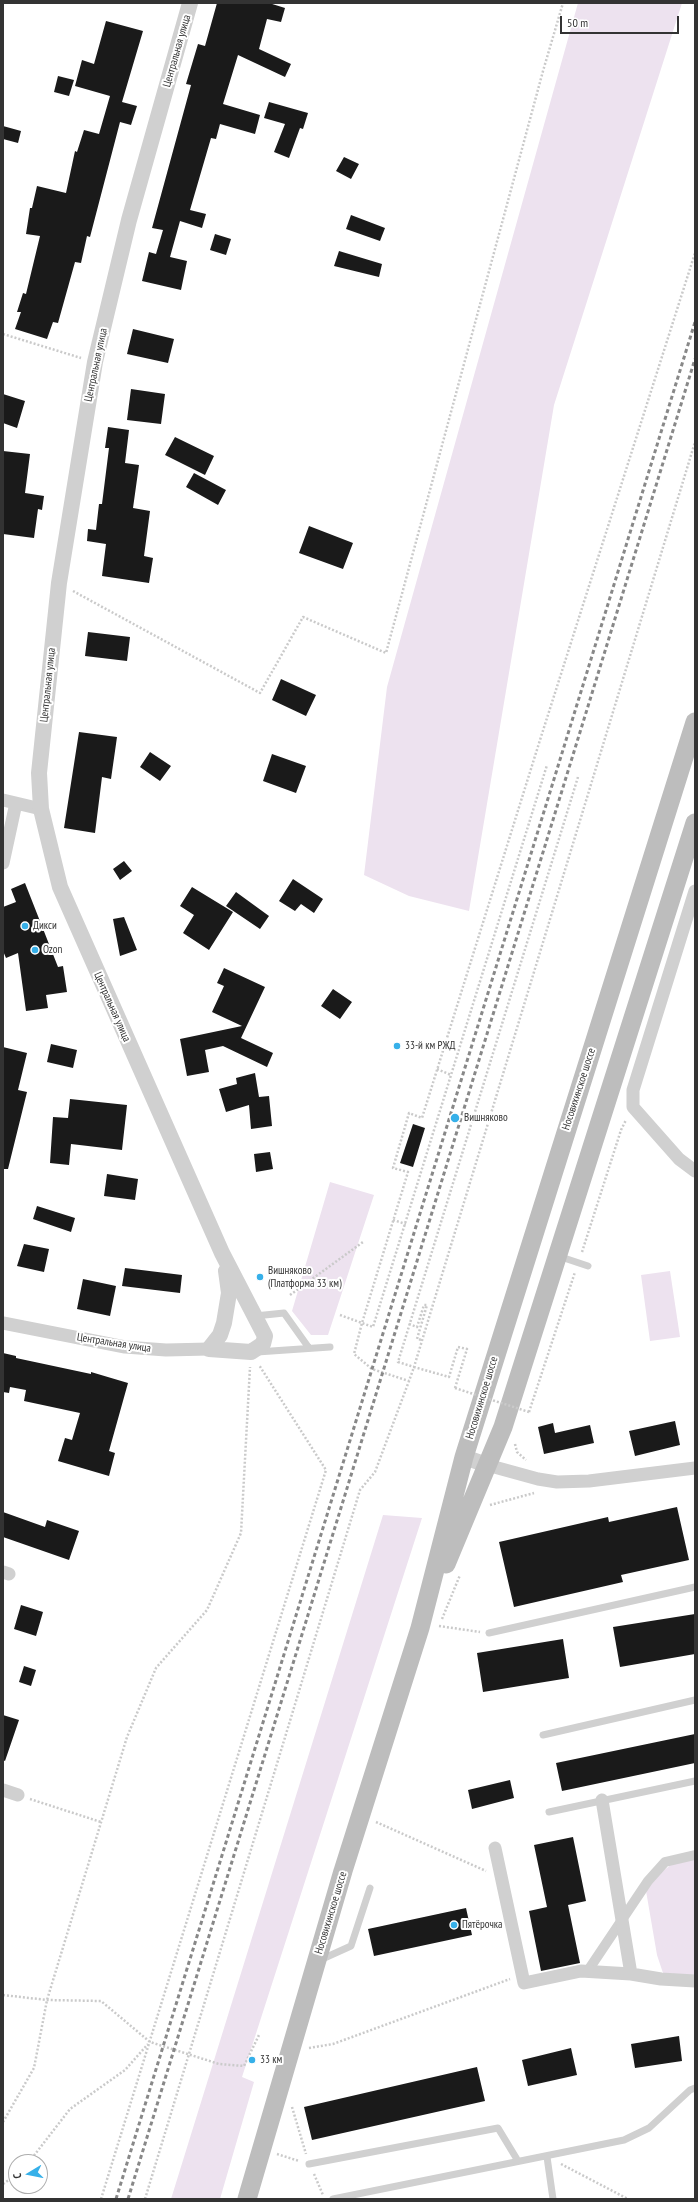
<!DOCTYPE html>
<meta charset="utf-8">
<style>
body{margin:0}
#map{position:relative;width:698px;height:2202px;overflow:hidden;background:#fff;font-family:"PT Sans Narrow",sans-serif}
canvas{display:block}
.frame{position:absolute;inset:0;border:4px solid #333;pointer-events:none}
.north{position:absolute;left:8px;top:2154px;width:40px;height:40px;box-sizing:border-box;background:#fff;border:1px solid #adadad;border-radius:50%;rotate:260deg;font-size:11px;font-weight:700;line-height:16px;text-align:center;color:#333}
.north::after{content:'';display:block;margin:auto;width:14px;height:18px;background:#36b0e9;clip-path:polygon(50% 0,100% 100%,50% 72%,0 100%)}
.scale{position:absolute;left:560px;top:16px;width:119px;height:18px;box-sizing:border-box;border:2px solid #333;border-top:0;padding-left:5px;font-size:12px;line-height:14px;white-space:nowrap;color:#333;-webkit-text-stroke:3px #fff;paint-order:stroke}
</style>
<div id="map">
<canvas width="698" height="2202"></canvas>
<div class="frame"></div>
<div class="north">С</div>
<div class="scale">50 m</div>
</div>
<script>
const ctx = document.querySelector('canvas').getContext('2d');
ctx.lineJoin = 'round';
function paint(path, color) { ctx.fillStyle = color; ctx.fill(path, 'evenodd'); }
const toPath = rows => new Path2D(rows.map(r => 'M' + r).join(''));
function trace(path, color, width, dash) { ctx.strokeStyle = color; ctx.lineWidth = width; ctx.lineCap = dash ? 'butt' : 'round'; ctx.setLineDash(dash || []); ctx.stroke(path); }
function label(font, color, halo, rows, align = 'center') {
  ctx.font = font + ' "PT Sans Narrow",sans-serif'; ctx.lineWidth = 4; ctx.setLineDash([]); ctx.textBaseline = 'middle'; ctx.strokeStyle = halo; ctx.fillStyle = color; for (const [text, x, y, turn = 0] of rows) {
    ctx.save(); ctx.translate(x, y); ctx.rotate((+turn || 0) * Math.PI / 180); ctx.textAlign = isNaN(turn) ? turn : align; if (halo) ctx.strokeText(text, 0, 0); ctx.fillText(text, 0, 0); ctx.restore();
  }
}
const green = toPath([
 [578,3,682,3,554,405,469,911,409,896,364,875,387,687],
 [330,1182,374,1195,328,1335,311,1335,292,1311],
 [670,1271,680,1337,650,1341,641,1275],
 [383,1515,422,1518,242,2077,254,2082,220,2199,171,2199],
 [695,1857,695,1975,664,1976,657,1955,645,1885,672,1864]
]);
const building = toPath([
 [217,3,269,3,285,8,281,22,267,19,259,49,291,64,285,77,238,55,223,104,260,115,255,134,220,124,216,139,211,138,190,210,206,214,202,228,180,221,170,257,187,261,181,290,142,281,149,252,156,254,163,230,152,228,191,85,186,84,198,44,205,46],
 [106,21,143,31,122,102,137,106,131,125,120,122,90,237,87,236,81,263,75,262,58,323,53,322,47,339,15,329,21,312,17,312,23,293,26,294,40,236,26,234,30,208,32,208,37,186,66,193,75,151,77,152,84,130,99,134,110,96,75,86,82,60,94,64],
 [58,76,74,80,69,96,54,92],
 [269,102,308,113,303,129,300,128,289,158,274,152,285,124,264,118],
 [3,126,21,131,18,143,3,139],
 [344,157,359,164,351,179,336,171],
 [351,215,385,228,380,241,346,229],
 [215,234,231,239,226,255,210,250],
 [339,251,382,264,379,277,334,266],
 [133,329,174,339,168,363,127,354],
 [131,389,165,394,161,424,127,420],
 [3,394,25,401,17,428,3,423],
 [108,427,129,430,125,463,139,465,133,508,150,511,144,556,153,558,149,583,102,576,106,544,87,541,88,529,96,530,99,504,102,504,109,448,105,448],
 [175,437,214,456,205,475,165,455],
 [3,451,30,454,25,493,44,496,42,510,38,509,34,538,3,534],
 [194,473,226,490,218,505,186,487],
 [309,526,353,543,343,569,299,553],
 [88,632,130,637,127,661,85,656],
 [281,679,316,695,306,716,272,700],
 [79,732,117,737,111,779,102,777,95,833,64,828],
 [150,752,171,766,160,781,140,767],
 [272,754,306,766,296,793,263,781],
 [124,861,132,871,120,880,113,869],
 [293,879,323,899,314,913,301,904,295,911,279,901],
 [25,883,58,967,63,966,67,992,46,995,48,1008,26,1011,18,953,6,958,3,951,3,907,16,902,11,889],
 [192,887,233,912,209,950,183,933,194,915,180,906],
 [236,892,269,916,260,929,226,906],
 [124,917,137,950,120,956,113,919],
 [224,968,265,987,241,1038,273,1053,267,1067,223,1046,205,1050,209,1072,187,1076,180,1039,242,1026,212,1012,224,986,217,983],
 [333,989,352,1002,340,1019,321,1006],
 [51,1044,77,1050,73,1068,47,1062],
 [3,1047,27,1053,18,1090,27,1092,8,1169,3,1169],
 [255,1073,259,1097,269,1096,272,1126,251,1129,249,1105,226,1112,219,1089,237,1084,236,1078],
 [70,1099,127,1105,122,1150,71,1144,69,1165,50,1163,53,1117,68,1118],
 [413,1124,425,1128,413,1167,400,1163],
 [270,1152,273,1169,256,1172,254,1154],
 [107,1174,138,1179,135,1200,104,1196],
 [37,1206,75,1218,71,1232,33,1219],
 [24,1244,49,1249,44,1272,17,1266],
 [125,1268,182,1275,180,1293,122,1286],
 [83,1279,116,1286,110,1316,77,1309],
 [3,1353,16,1356,16,1358,91,1374,91,1372,128,1383,109,1451,115,1453,109,1476,58,1461,65,1438,72,1440,80,1413,24,1401,26,1390,10,1387,9,1393,3,1392],
 [675,1421,680,1445,635,1456,629,1431],
 [553,1423,555,1433,590,1425,594,1443,544,1454,538,1427],
 [677,1507,689,1560,621,1575,623,1582,514,1607,499,1542,608,1517,609,1522],
 [3,1512,45,1527,47,1520,79,1531,69,1560,3,1537],
 [21,1605,43,1612,36,1636,14,1629],
 [695,1614,695,1654,620,1667,613,1627],
 [563,1639,569,1678,483,1692,477,1653],
 [24,1666,36,1670,31,1686,19,1682],
 [3,1715,19,1720,5,1761,3,1760],
 [695,1734,695,1763,562,1791,556,1763],
 [510,1780,514,1798,472,1809,468,1790],
 [573,1837,586,1901,568,1905,580,1963,541,1971,529,1911,547,1907,534,1845],
 [466,1908,472,1935,374,1956,368,1929],
 [679,2036,682,2061,635,2068,631,2044],
 [571,2048,577,2075,528,2086,522,2060],
 [477,2067,485,2101,312,2140,304,2107]
]);
const path = toPath([
 [3,334,81,358],
 [73,591,260,693,303,617,386,653,543,71,563,3],
 [578,777,398,1362,414,1367,695,442],
 [437,1069,451,1075],
 [393,1220,406,1224],
 [582,1252,621,1130,626,1120],
 [290,1295,363,1242],
 [340,1315,373,1327,547,765],
 [409,1324,417,1327,424,1305,427,1305,417,1339,422,1340],
 [455,1388,467,1349,458,1347,449,1377,414,1367,409,1381,372,1369,354,1354,362,1323,408,1172,393,1168,409,1113,422,1118,540,740,695,253],
 [529,1412,575,1272],
 [515,1444,517,1452,526,1460],
 [490,1505,534,1493],
 [442,1619,460,1575],
 [439,1626,480,1632],
 [30,1799,101,1822],
 [376,1822,486,1871],
 [3,1995,47,2000,101,2001,150,2042,219,2064,244,2066,259,2035],
 [309,2048,333,2044,510,1979],
 [292,2107,306,2154],
 [3,2122,34,2068,47,2000,127,1737,156,1668,207,1610,241,1533,250,1367],
 [277,2154,299,2161],
 [29,2162,70,2109,125,2070,148,2044],
 [561,2164,628,2199],
 [314,2174,323,2195],
 [3,2184,16,2175],
 [101,2199,326,1470,259,1365],
 [145,2199,360,1490,375,1472,409,1381]
]);
const service = toPath([
 [558,1256,588,1266],
 [255,1316,284,1313,309,1348],
 [257,1352,330,1347],
 [489,1633,695,1587],
 [543,1735,695,1700],
 [549,1812,695,1781],
 [320,1960,351,1946,370,1888],
 [547,2157,553,2199],
 [309,2164,498,2128,518,2161],
 [333,2199,624,2140,649,2128,690,2090,695,2088]
]);
const pedestrian = toPath([
 [587,1972,648,1881,665,1862,695,1855]
]);
const minor = toPath([
 [3,800,41,809],
 [3,863,16,803],
 [695,891,633,1090,633,1107,679,1159,695,1171],
 [3,1323,125,1347,166,1350,209,1349],
 [487,1465,538,1479,557,1482,589,1481,695,1468],
 [3,1572,9,1574],
 [3,1790,18,1795],
 [495,1848,524,1983,581,1971,631,1974,602,1800],
 [631,1974,661,1979,695,1981]
]);
const tertiary = toPath([
 [190,3,129,220,95,362,59,583,39,773,41,809,60,887,222,1253,265,1336,263,1344,251,1352,209,1349],
 [209,1349,220,1335,224,1323,229,1293,226,1271],
 [464,1457,487,1465]
]);
const secondary = toPath([
 [446,1564,503,1427,695,823],
 [247,2199,343,1871,420,1628,464,1457,695,722]
]);
const rail = toPath([
 [116,2199,695,322],
 [128,2199,695,359]
]);
const pathBridge = toPath([
 [455,1388,529,1412]
]);
const markers = [
 [25,926,4,"#36b0e9"],
 [35,950,4,"#36b0e9"],
 [397,1046,4,"#36b0e9"],
 [455,1118,5,"#36b0e9"],
 [260,1277,4,"#36b0e9"],
 [454,1925,4,"#36b0e9"],
 [252,2060,4,"#36b0e9"]
];
const streetNames = [
 ["Центральная улица",177,51,-74],
 ["Центральная улица",96,365,-78],
 ["Центральная улица",48,685,-84],
 ["Центральная улица",112,1007,66],
 ["Носовихинское шоссе",579,1089,-72],
 ["Центральная улица",114,1343,9],
 ["Носовихинское шоссе",482,1398,-73],
 ["Носовихинское шоссе",331,1913,-73]
];
const poiNames = [
 ["Дикси",33,926],
 ["Ozon",43,950],
 ["33-й км РЖД",405,1046],
 ["Вишняково",464,1118],
 ["Вишняково",268,1271],
 ["(Платформа 33 км)",268,1284],
 ["Пятёрочка",462,1925],
 ["33 км",260,2060]
];
paint(green, '#ede2ef');
paint(building, '#1a1a1a');
trace(path, '#cacaca', 2.5, [2, 2]);
trace(service, '#d0d0d0', 7);
trace(pedestrian, '#d0d0d0', 10);
trace(minor, '#d0d0d0', 13);
trace(tertiary, '#d0d0d0', 16);
trace(secondary, '#bdbdbd', 19);
trace(rail, '#888', 3, [4, 3]);
trace(pathBridge, '#cacaca', 2.5, [2, 2]);
for (const [x, y, r, color] of markers) { const dot = new Path2D(); dot.arc(x, y, r, 0, 2 * Math.PI); ctx.fillStyle = color; ctx.fill(dot); trace(dot, '#fff', 1.5); }
label('11px', '#333', '#fff', streetNames);
label('11px', '#333', '#fff', poiNames, 'left');
</script>
